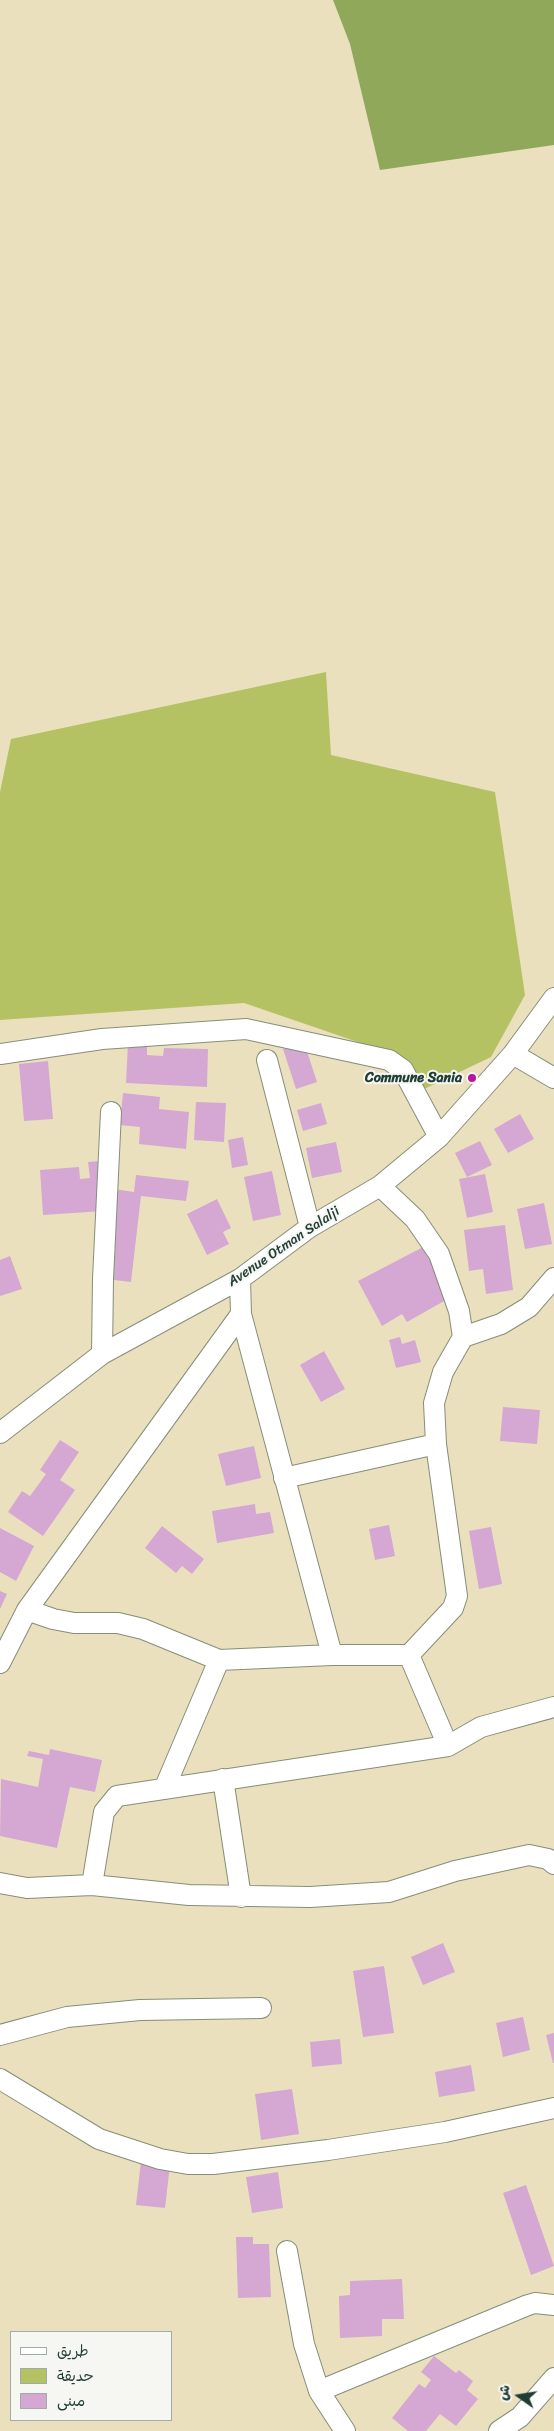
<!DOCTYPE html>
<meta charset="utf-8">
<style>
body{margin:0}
#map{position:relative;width:554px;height:2431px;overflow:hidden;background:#ebe0be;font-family:Sriracha,"Playpen Sans Arabic",sans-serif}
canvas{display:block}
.legend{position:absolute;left:10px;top:2331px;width:162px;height:90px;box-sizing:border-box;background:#f6f6f2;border:1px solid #a0aca6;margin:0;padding:6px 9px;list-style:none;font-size:15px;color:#1f3d34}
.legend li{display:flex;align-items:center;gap:10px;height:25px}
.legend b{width:25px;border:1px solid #a0aca6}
.north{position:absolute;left:494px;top:2371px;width:50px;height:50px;-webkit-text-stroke:4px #f6f6f2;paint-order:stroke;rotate:283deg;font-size:14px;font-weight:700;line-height:20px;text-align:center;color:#1f3d34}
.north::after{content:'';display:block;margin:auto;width:18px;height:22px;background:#1f3d34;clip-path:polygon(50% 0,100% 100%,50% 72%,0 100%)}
</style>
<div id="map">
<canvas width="554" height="2431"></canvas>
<ul class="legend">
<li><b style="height:6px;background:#fff"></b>طريق</li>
<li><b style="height:14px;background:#b5c264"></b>حديقة</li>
<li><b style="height:14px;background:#d4a8d3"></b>مبنى</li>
</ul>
<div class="north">ش</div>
</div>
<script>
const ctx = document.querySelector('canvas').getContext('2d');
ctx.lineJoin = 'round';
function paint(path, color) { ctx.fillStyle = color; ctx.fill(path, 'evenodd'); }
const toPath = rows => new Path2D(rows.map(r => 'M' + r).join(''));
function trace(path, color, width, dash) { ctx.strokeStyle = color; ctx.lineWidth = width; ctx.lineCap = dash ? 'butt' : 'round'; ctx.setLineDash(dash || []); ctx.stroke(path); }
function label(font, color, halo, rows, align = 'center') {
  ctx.font = font + ' Sriracha,sans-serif'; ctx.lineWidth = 4; ctx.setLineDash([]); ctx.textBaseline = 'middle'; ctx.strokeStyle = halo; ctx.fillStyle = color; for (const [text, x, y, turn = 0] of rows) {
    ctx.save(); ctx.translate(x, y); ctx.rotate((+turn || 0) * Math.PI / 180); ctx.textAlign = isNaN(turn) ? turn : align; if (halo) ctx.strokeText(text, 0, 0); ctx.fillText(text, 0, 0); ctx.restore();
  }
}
const green = toPath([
 [326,672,331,755,495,792,525,995,491,1057,420,1091,384,1051,244,1003,0,1020,0,792,11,739]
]);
const forest = toPath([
 [333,0,554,0,554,145,380,170,350,44]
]);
const building = toPath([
 [304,1042,317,1082,296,1089,283,1049],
 [128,1043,147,1044,147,1055,163,1056,164,1048,208,1049,207,1087,126,1083],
 [48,1061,53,1119,24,1121,19,1064],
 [123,1093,160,1097,159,1109,189,1112,186,1149,139,1144,140,1127,120,1125],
 [196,1102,226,1103,224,1142,194,1140],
 [321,1103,327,1124,303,1131,297,1110],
 [520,1114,534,1139,508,1153,494,1129],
 [243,1137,248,1165,232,1168,228,1140],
 [480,1141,492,1165,467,1177,455,1153],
 [336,1142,342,1172,312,1178,306,1148],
 [100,1161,103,1211,43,1215,40,1170,79,1167,80,1179,90,1178,88,1162],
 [272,1171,281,1215,253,1221,244,1177],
 [485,1174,493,1212,467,1218,459,1179],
 [136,1175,189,1181,186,1201,141,1196,131,1282,106,1279,114,1189,134,1192],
 [217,1199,231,1228,223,1232,229,1244,207,1255,187,1214],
 [544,1203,552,1244,525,1249,517,1209],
 [505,1225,513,1290,486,1294,483,1269,469,1271,464,1230],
 [425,1246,453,1296,407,1322,402,1314,382,1326,358,1281],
 [10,1256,22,1289,0,1296,0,1260],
 [400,1337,402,1344,415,1340,421,1362,396,1368,389,1340],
 [324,1351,345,1389,321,1402,300,1365],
 [503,1407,540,1410,537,1444,500,1441],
 [60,1440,79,1452,60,1480,75,1490,43,1536,8,1512,22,1491,30,1496,46,1474,40,1470],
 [254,1446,261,1478,226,1486,218,1454],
 [255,1504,256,1514,270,1512,274,1533,217,1543,212,1511],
 [389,1525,395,1556,375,1560,369,1529],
 [162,1526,204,1559,192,1574,182,1566,176,1573,145,1548],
 [491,1527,502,1584,479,1589,469,1531],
 [0,1528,34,1546,16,1581,0,1572],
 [0,1591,7,1594,0,1609],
 [50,1749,102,1760,95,1792,70,1787,57,1848,0,1836,1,1779,38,1787,43,1759,27,1756,29,1751,49,1755],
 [443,1943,455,1972,423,1985,411,1957],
 [384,1966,394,2033,363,2037,353,1971],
 [523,2017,530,2050,503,2057,496,2023],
 [554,2033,554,2063,553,2063,546,2035],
 [340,2039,342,2064,312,2067,310,2042],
 [471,2065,475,2091,439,2097,435,2072],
 [292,2089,299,2134,261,2140,255,2094],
 [141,2161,170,2165,165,2208,136,2205],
 [278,2172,283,2208,252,2213,246,2177],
 [526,2185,554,2266,531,2275,503,2193],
 [236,2237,253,2237,253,2244,269,2244,271,2297,238,2298],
 [402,2279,404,2319,382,2319,382,2336,340,2338,339,2296,350,2295,350,2281],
 [434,2356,456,2373,459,2370,473,2381,467,2390,478,2399,456,2426,440,2414,426,2431,408,2431,392,2418,419,2384,425,2388,431,2380,421,2372]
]);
const minor = toPath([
 [0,1054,102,1039,246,1029,389,1060,403,1070,439,1137],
 [513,1054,554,1078],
 [267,1060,310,1227],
 [380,1186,415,1219,439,1254,459,1311,463,1337,443,1372,434,1403,436,1444,457,1596,453,1608,409,1655,448,1746],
 [240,1279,241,1314,332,1655],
 [463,1337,501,1324,529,1307,554,1278],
 [102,1354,103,1279,111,1112],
 [0,1433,102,1354,240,1279,310,1227,380,1186,439,1137,513,1054,554,998],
 [284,1478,436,1444],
 [27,1610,53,1619,74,1623,118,1623,143,1629,219,1660,165,1787],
 [219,1660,332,1655,409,1655],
 [0,1663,27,1610,241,1314],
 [223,1779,241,1897],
 [0,1883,27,1888,92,1885,189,1895,310,1897,389,1892,455,1871,529,1855,548,1859,554,1864],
 [92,1885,104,1812,117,1796,448,1746,481,1727,554,1707],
 [0,2035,67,2017,140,2010,261,2008],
 [0,2079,99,2139,160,2159,188,2164,213,2164,328,2150,445,2132,554,2108],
 [287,2251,304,2344,319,2391,345,2431],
 [319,2391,528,2305,535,2303,554,2305],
 [499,2431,520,2417,554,2378]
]);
const markers = [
 [472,1078,5,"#b5179e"]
];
const poiNames = [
 ["Commune Sania",462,1078]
];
const streetNames = [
 ["Avenue Otman Salalji",284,1247,-34]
];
paint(green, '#b5c264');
paint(forest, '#90a85a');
paint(building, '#d4a8d3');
trace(minor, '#858e79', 22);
trace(minor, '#fff', 20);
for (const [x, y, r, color] of markers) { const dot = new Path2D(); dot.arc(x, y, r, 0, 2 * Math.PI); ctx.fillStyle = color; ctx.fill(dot); trace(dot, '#f6f6f2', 2); }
label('bold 14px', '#1f3d34', '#f6f6f2', poiNames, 'right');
label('14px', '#1f3d34', '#f6f6f2', streetNames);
</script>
